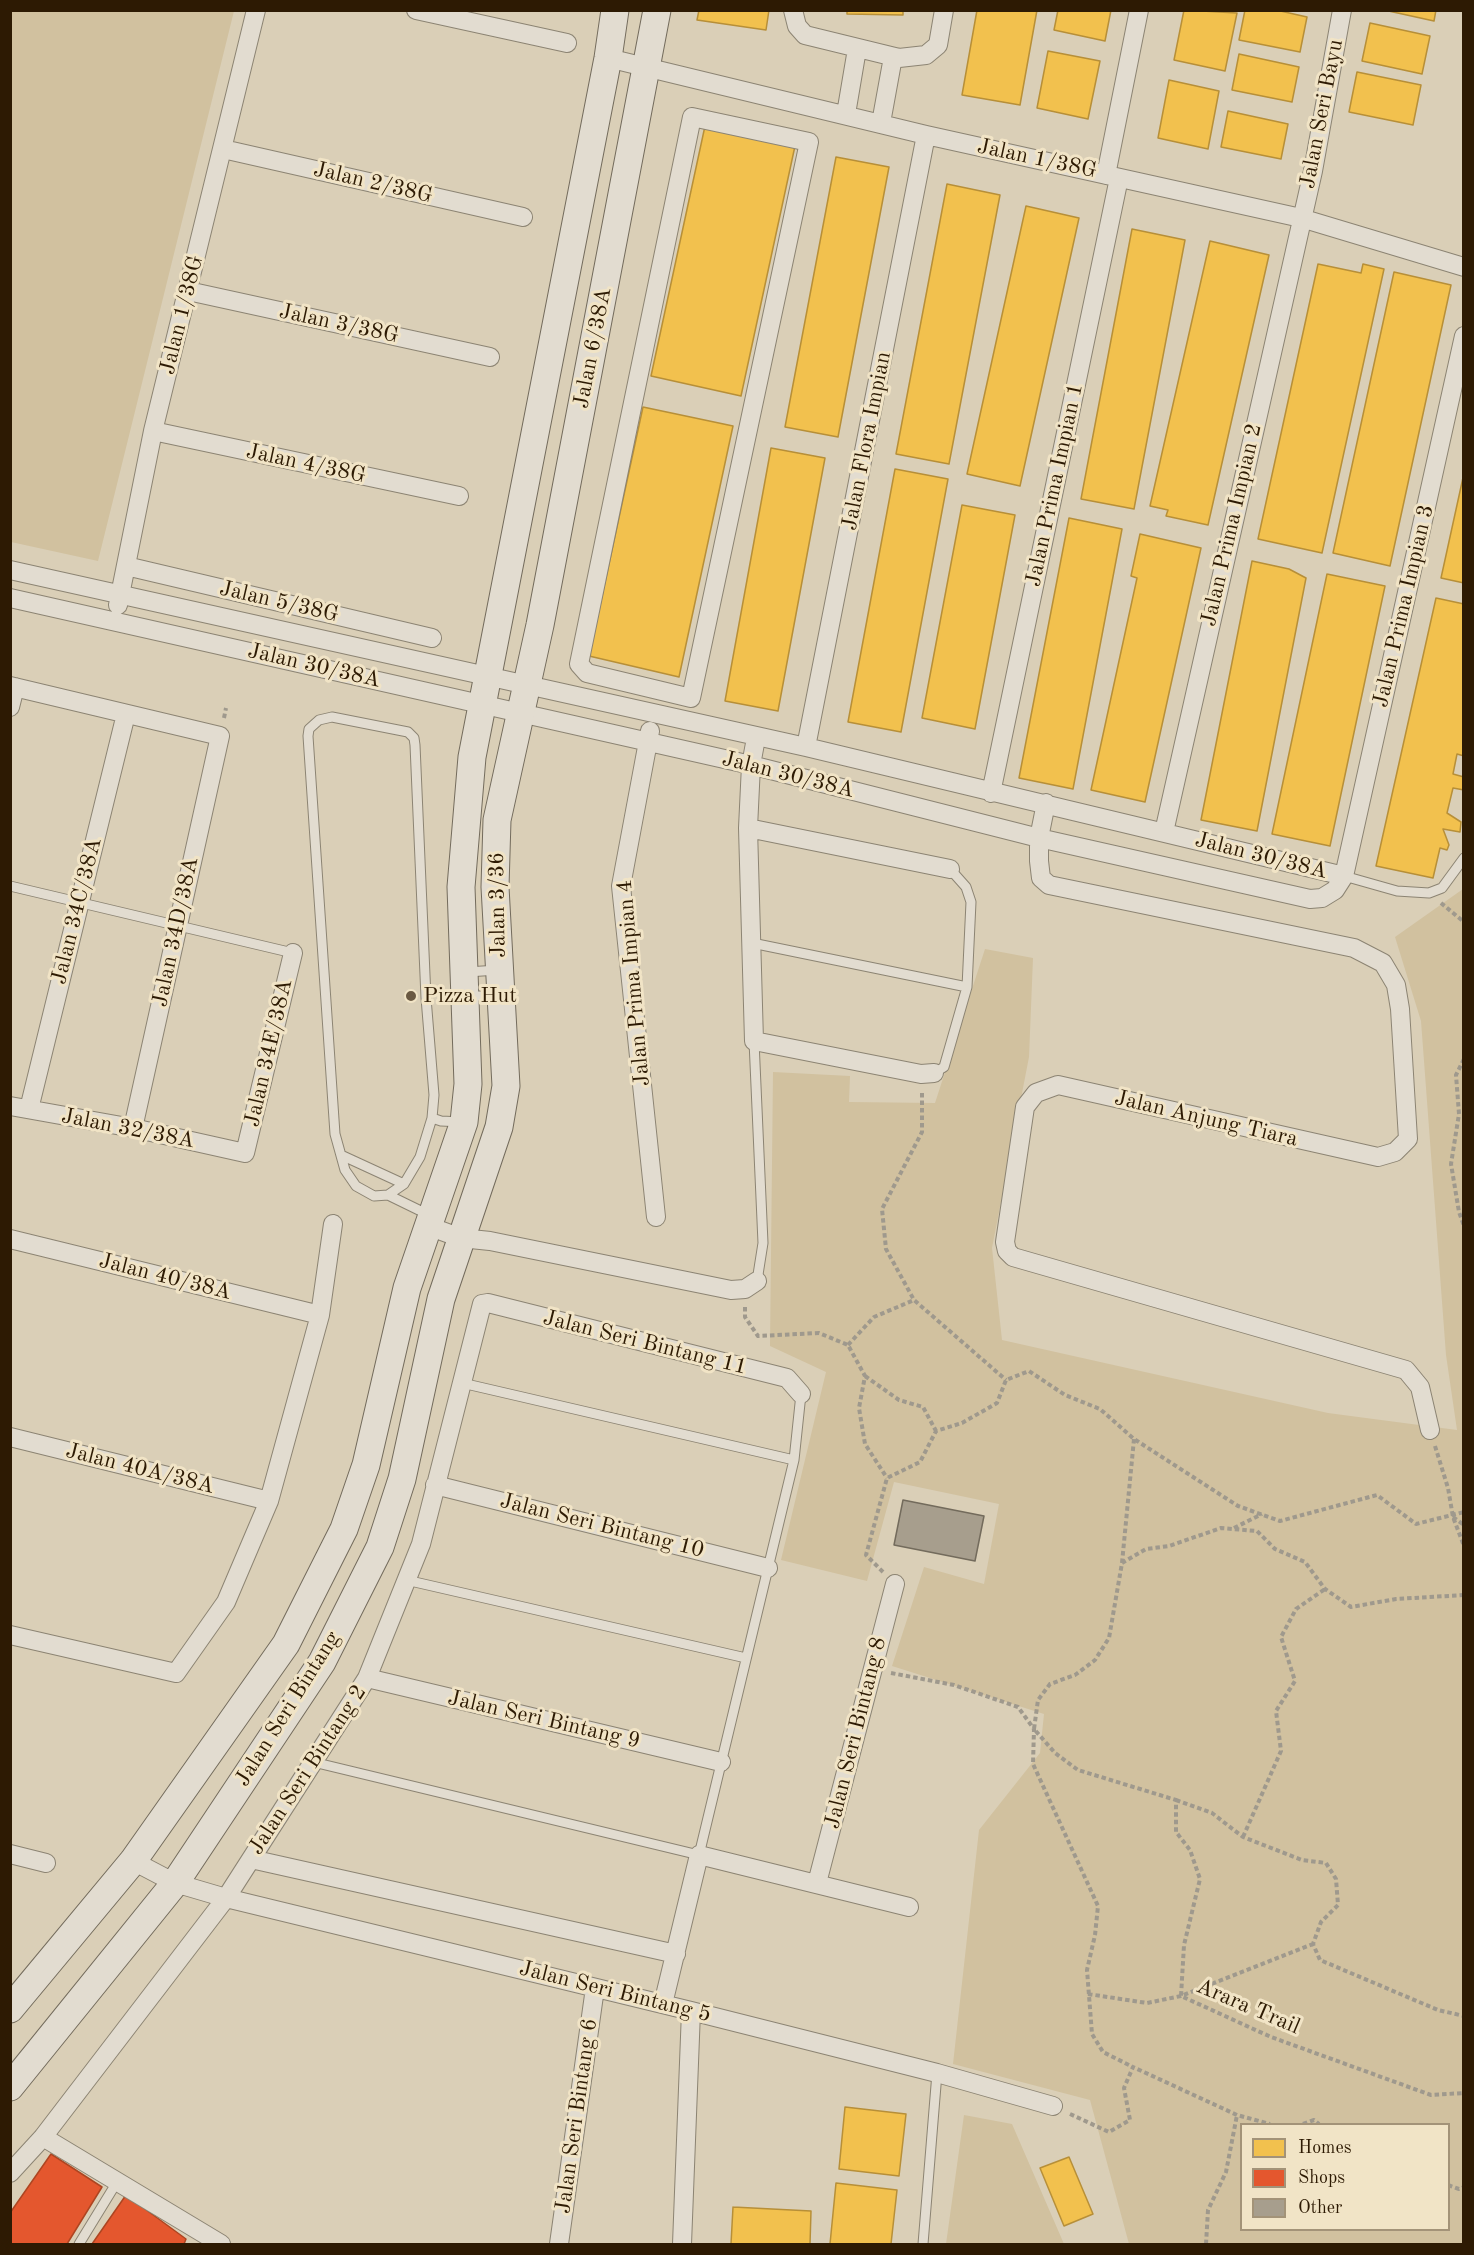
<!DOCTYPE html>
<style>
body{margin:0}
#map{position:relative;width:1474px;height:2255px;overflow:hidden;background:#dacfb7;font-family:"Old Standard TT",serif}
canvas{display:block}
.frame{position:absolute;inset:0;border:12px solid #2d1a03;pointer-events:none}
.legend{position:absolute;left:1240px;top:2123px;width:210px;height:108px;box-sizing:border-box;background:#f1e4c6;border:2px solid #a39378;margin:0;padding:8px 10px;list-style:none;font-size:18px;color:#2d1a03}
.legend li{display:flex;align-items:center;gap:12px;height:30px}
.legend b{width:30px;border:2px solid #a39378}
</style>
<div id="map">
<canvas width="1474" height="2255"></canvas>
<div class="frame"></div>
<ul class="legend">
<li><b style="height:16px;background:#f2c14e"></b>Homes</li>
<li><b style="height:16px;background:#e4572e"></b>Shops</li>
<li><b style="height:16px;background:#a79e8d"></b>Other</li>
</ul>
</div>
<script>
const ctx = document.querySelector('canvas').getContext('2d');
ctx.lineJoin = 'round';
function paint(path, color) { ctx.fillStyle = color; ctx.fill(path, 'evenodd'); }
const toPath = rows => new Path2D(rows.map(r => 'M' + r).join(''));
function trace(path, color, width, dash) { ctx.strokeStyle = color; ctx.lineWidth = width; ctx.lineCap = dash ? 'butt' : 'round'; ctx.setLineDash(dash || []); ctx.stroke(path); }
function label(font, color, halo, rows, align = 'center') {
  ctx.font = font + ' "Old Standard TT",serif'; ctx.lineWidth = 6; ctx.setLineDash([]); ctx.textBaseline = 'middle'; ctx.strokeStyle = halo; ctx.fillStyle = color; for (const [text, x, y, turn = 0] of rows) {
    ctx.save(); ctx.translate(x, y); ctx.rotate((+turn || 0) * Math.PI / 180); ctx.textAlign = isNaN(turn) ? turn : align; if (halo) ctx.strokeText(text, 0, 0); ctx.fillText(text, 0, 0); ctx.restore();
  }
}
const green = toPath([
 [11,10,234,11,98,561,11,542],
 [1463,889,1463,2244,1129,2244,1090,2100,953,2064,979,1830,1040,1753,1044,1714,892,1666,924,1567,984,1584,999,1504,894,1482,867,1581,781,1560,826,1372,770,1346,773,1072,850,1076,849,1102,935,1103,985,949,1033,958,1029,1057,992,1248,1002,1340,1328,1413,1457,1430,1446,1355,1421,1021,1395,937],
 [1242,2124,1448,2124,1448,2230,1242,2230],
 [964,2115,1012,2124,1064,2244,946,2244]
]);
const homes = toPath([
 [699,10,769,10,766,30,697,20,699,10],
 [847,10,903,10,903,15,847,14,847,10],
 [977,10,1037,10,1020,105,962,95,977,10],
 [1058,10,1111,10,1105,41,1054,30,1058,10],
 [1184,10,1237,13,1225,71,1174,60,1184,10],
 [1245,10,1276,10,1307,17,1300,52,1239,40,1245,10],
 [1384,10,1436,10,1434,21,1384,10],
 [1370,23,1430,36,1422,74,1362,61,1370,23],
 [1048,51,1100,61,1088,119,1037,108,1048,51],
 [1239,54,1299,67,1292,102,1232,90,1239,54],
 [1357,72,1421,85,1413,125,1349,112,1357,72],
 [1169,80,1219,91,1208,149,1158,138,1169,80],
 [1228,111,1288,124,1281,159,1221,147,1228,111],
 [705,126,795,146,741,396,651,376,705,126],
 [836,157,889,167,838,437,785,427,836,157],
 [947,184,1000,195,949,464,896,454,947,184],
 [1026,206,1079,218,1020,486,967,474,1026,206],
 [1132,229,1185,240,1134,509,1081,499,1132,229],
 [1210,241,1269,255,1208,525,1166,516,1168,510,1150,506,1210,241],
 [1318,264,1361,273,1363,264,1384,269,1322,553,1258,539,1318,264],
 [1394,272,1451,285,1390,566,1333,553,1394,272],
 [643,407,733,426,679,677,589,656,643,407],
 [771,448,825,458,778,711,725,701,771,448],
 [895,469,948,479,901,732,848,722,895,469],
 [1464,473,1464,583,1441,578,1464,473],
 [962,505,1015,515,975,729,922,718,962,505],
 [1069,518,1122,529,1073,789,1019,778,1069,518],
 [1140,534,1201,548,1145,802,1091,790,1137,578,1131,576,1140,534],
 [1252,561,1289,569,1306,578,1257,831,1201,820,1252,561],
 [1327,574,1385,586,1330,846,1272,834,1327,574],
 [1436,598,1464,604,1464,756,1457,754,1453,774,1464,777,1464,790,1453,788,1447,813,1461,822,1460,832,1443,829,1449,845,1447,850,1440,848,1433,878,1376,866,1436,598],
 [845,2107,906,2114,899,2176,839,2169,845,2107],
 [1069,2157,1093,2214,1064,2226,1040,2168,1069,2157],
 [836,2183,897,2190,891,2244,830,2244,836,2183],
 [733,2207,811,2211,810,2244,731,2244,733,2207]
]);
const shops = toPath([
 [51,2154,102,2187,67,2244,10,2244,10,2213,51,2154],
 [126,2195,186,2239,184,2244,92,2244,126,2195]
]);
const building = toPath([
 [903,1500,984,1516,975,1561,894,1545,903,1500]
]);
const path = toPath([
 [224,718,226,708],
 [1441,903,1464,922],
 [1464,1059,1456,1075,1459,1114,1451,1164,1459,1212,1464,1226],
 [922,1093,922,1132,882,1209,886,1249,914,1300,1006,1380],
 [745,1307,745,1317,758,1336,819,1333,848,1345,865,1376,859,1408,865,1444,887,1478],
 [848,1345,874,1317,914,1300],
 [865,1376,899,1400,923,1407,936,1431],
 [1435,1446,1448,1488,1453,1517,1464,1546],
 [1453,1517,1464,1525],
 [1234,1528,1262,1514],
 [1122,1563,1134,1439],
 [883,1572,866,1555,887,1478,920,1462,936,1431,962,1423,997,1403,1006,1380,1029,1371,1065,1395,1100,1409,1134,1439,1238,1506,1280,1521,1377,1495,1416,1524,1464,1512],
 [1464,1595,1396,1599,1351,1607,1325,1589,1305,1562,1275,1549,1257,1531,1221,1528,1169,1546,1146,1549,1122,1563,1109,1638,1095,1660,1075,1675,1050,1684,1038,1700,1034,1729,1055,1753,1078,1770,1176,1800,1176,1832,1190,1850,1200,1879,1184,1945,1181,1996,1271,2037,1431,2095,1464,2093],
 [891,1673,954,1685,1018,1707,1034,1729,1033,1764,1098,1906,1095,1935,1087,1970,1092,2034,1103,2052,1133,2067],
 [1176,1800,1212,1813,1243,1837,1302,1860,1326,1863,1336,1879,1338,1905,1321,1922,1313,1944,1320,1960,1438,2010,1464,2016],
 [1243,1837,1281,1751,1276,1711,1295,1681,1281,1637,1296,1609,1325,1589],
 [1088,1994,1147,2003,1181,1996,1313,1944],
 [1070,2114,1109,2132,1130,2120,1124,2088,1133,2067,1237,2115,1270,2124],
 [1303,2124,1314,2120,1319,2124],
 [1448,2185,1459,2189,1464,2187],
 [1206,2244,1208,2210,1226,2172,1237,2115]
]);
const lane = toPath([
 [332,717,408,732,414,738,415,745,426,998,434,1095,432,1118,420,1157,404,1184,388,1195,374,1196,356,1186,345,1170,335,1134,308,736,309,729,319,720,332,717],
 [1344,876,1397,891,1429,893,1442,888,1464,858],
 [10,886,293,953],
 [752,943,967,987],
 [467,972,498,970],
 [467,996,498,996],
 [754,1041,763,1243,757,1281],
 [934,1073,944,1067,967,987,971,902,966,887,950,869],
 [432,1118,441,1121,462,1122],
 [341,1155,404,1184],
 [388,1195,429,1215],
 [462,1383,794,1460],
 [406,1580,746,1658],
 [313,1762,699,1855,794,1460,801,1394],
 [79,2244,117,2182],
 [923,2244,937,2073]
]);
const street = toPath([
 [416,10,567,43],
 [793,10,797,26,805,35,899,58,926,55,938,45,944,10],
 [608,58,926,135,1301,218,1464,267],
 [846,114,857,49],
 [692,117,809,142,691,698,587,673,579,664,692,117],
 [881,123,893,57],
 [223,149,523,217],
 [1106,175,1139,10],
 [188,291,490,357],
 [153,431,459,496],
 [126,566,432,638],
 [10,570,806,747,1344,876],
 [10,598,751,765,1039,838,1310,899,1322,898,1335,890,1344,876,1464,336],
 [118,605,153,431,256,10],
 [10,686,220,736,133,1128],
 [10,707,15,687],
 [650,731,621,886,656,1217],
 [756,738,751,765,748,828,754,1041,921,1074,934,1073],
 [806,747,926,135],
 [991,793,1119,178],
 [1046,803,1039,838,1039,861,1041,878,1049,885,1354,948,1383,963,1396,985,1400,1009,1408,1139,1395,1152,1378,1157,1058,1085,1036,1093,1025,1107,1005,1242,1007,1251,1013,1257,1406,1370,1420,1387,1430,1430],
 [748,828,950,869],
 [1164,832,1313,171,1342,10],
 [10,1106,133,1128,245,1153,293,953],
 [29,1109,126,714],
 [428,1226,461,1238,490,1241,731,1290,745,1289,757,1281],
 [10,1239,320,1315],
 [10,1437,269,1501],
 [435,1485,768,1568],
 [10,1635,176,1673,226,1602,269,1501,320,1315,333,1224],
 [367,1678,721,1762],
 [10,1854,46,1863],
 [251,1859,676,1954],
 [133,1861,175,1883,226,1898,691,2011,937,2073,1053,2106],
 [817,1883,895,1584],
 [663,2004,699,1855,909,1907],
 [43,2137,221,2244],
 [10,2173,43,2137,226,1898,367,1678,421,1544,482,1304,488,1303,787,1378,801,1394],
 [559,2244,595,1988],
 [682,2244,691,2011]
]);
const secondary = toPath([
 [10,2009,133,1861,286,1644,344,1529,366,1465,407,1288,464,1122,468,1084,461,887,472,757,608,58,615,10],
 [10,2087,175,1883,322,1662,380,1547,402,1479,441,1299,499,1127,506,1086,495,887,497,820,540,625,657,10]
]);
const markers = [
 [411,996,6,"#6a5942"]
];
const streetNames = [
 ["Jalan Seri Bayu",1322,114,-79],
 ["Jalan 1/38G",1037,159,12],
 ["Jalan 2/38G",373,183,13],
 ["Jalan 1/38G",182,315,-76],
 ["Jalan 3/38G",339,324,12],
 ["Jalan 6/38A",593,348,-79],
 ["Jalan Flora Impian",867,441,-79],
 ["Jalan 4/38G",306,464,12],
 ["Jalan Prima Impian 1",1055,485,-78],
 ["Jalan Prima Impian 2",1232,525,-77],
 ["Jalan 5/38G",279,602,13],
 ["Jalan Prima Impian 3",1404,606,-77],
 ["Jalan 30/38A",314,666,13],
 ["Jalan 30/38A",788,775,14],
 ["Jalan 30/38A",1261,856,14],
 ["Jalan 3/36",498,905,-91],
 ["Jalan 34C/38A",77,911,-76],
 ["Jalan 34D/38A",176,932,-78],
 ["Jalan Prima Impian 4",634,983,-95],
 ["Jalan 34E/38A",269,1053,-77],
 ["Jalan Anjung Tiara",1206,1119,13],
 ["Jalan 32/38A",128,1129,11],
 ["Jalan 40/38A",165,1277,14],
 ["Jalan Seri Bintang 11",645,1343,14],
 ["Jalan 40A/38A",140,1469,14],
 ["Jalan Seri Bintang 10",602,1526,14],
 ["Jalan Seri Bintang",288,1709,-58],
 ["Jalan Seri Bintang 9",544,1720,13],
 ["Jalan Seri Bintang 8",856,1733,-76],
 ["Jalan Seri Bintang 2",308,1770,-57],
 ["Jalan Seri Bintang 5",615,1992,14],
 ["Arara Trail",1248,2007,23],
 ["Jalan Seri Bintang 6",577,2116,-82]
];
const poiNames = [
 ["Pizza Hut",423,996]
];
paint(green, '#d1c19f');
paint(homes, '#f2c14e');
trace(homes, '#b78f38', 1.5);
paint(shops, '#e4572e');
trace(shops, '#ad4521', 1.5);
paint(building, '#a79e8d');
trace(building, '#736b5c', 1.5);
trace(lane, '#8c8473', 11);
trace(street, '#8c8473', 20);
trace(secondary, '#736b5c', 29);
trace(path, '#9f998d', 4, [4.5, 3]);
trace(lane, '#e2dcd0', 9);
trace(street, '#e2dcd0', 18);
trace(secondary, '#e2dcd0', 27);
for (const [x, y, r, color] of markers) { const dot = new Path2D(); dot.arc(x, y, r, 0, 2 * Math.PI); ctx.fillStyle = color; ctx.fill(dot); trace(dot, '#f1e4c6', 2); }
label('22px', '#2d1a03', '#f1e4c6', streetNames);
label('22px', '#2d1a03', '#f1e4c6', poiNames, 'left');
</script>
